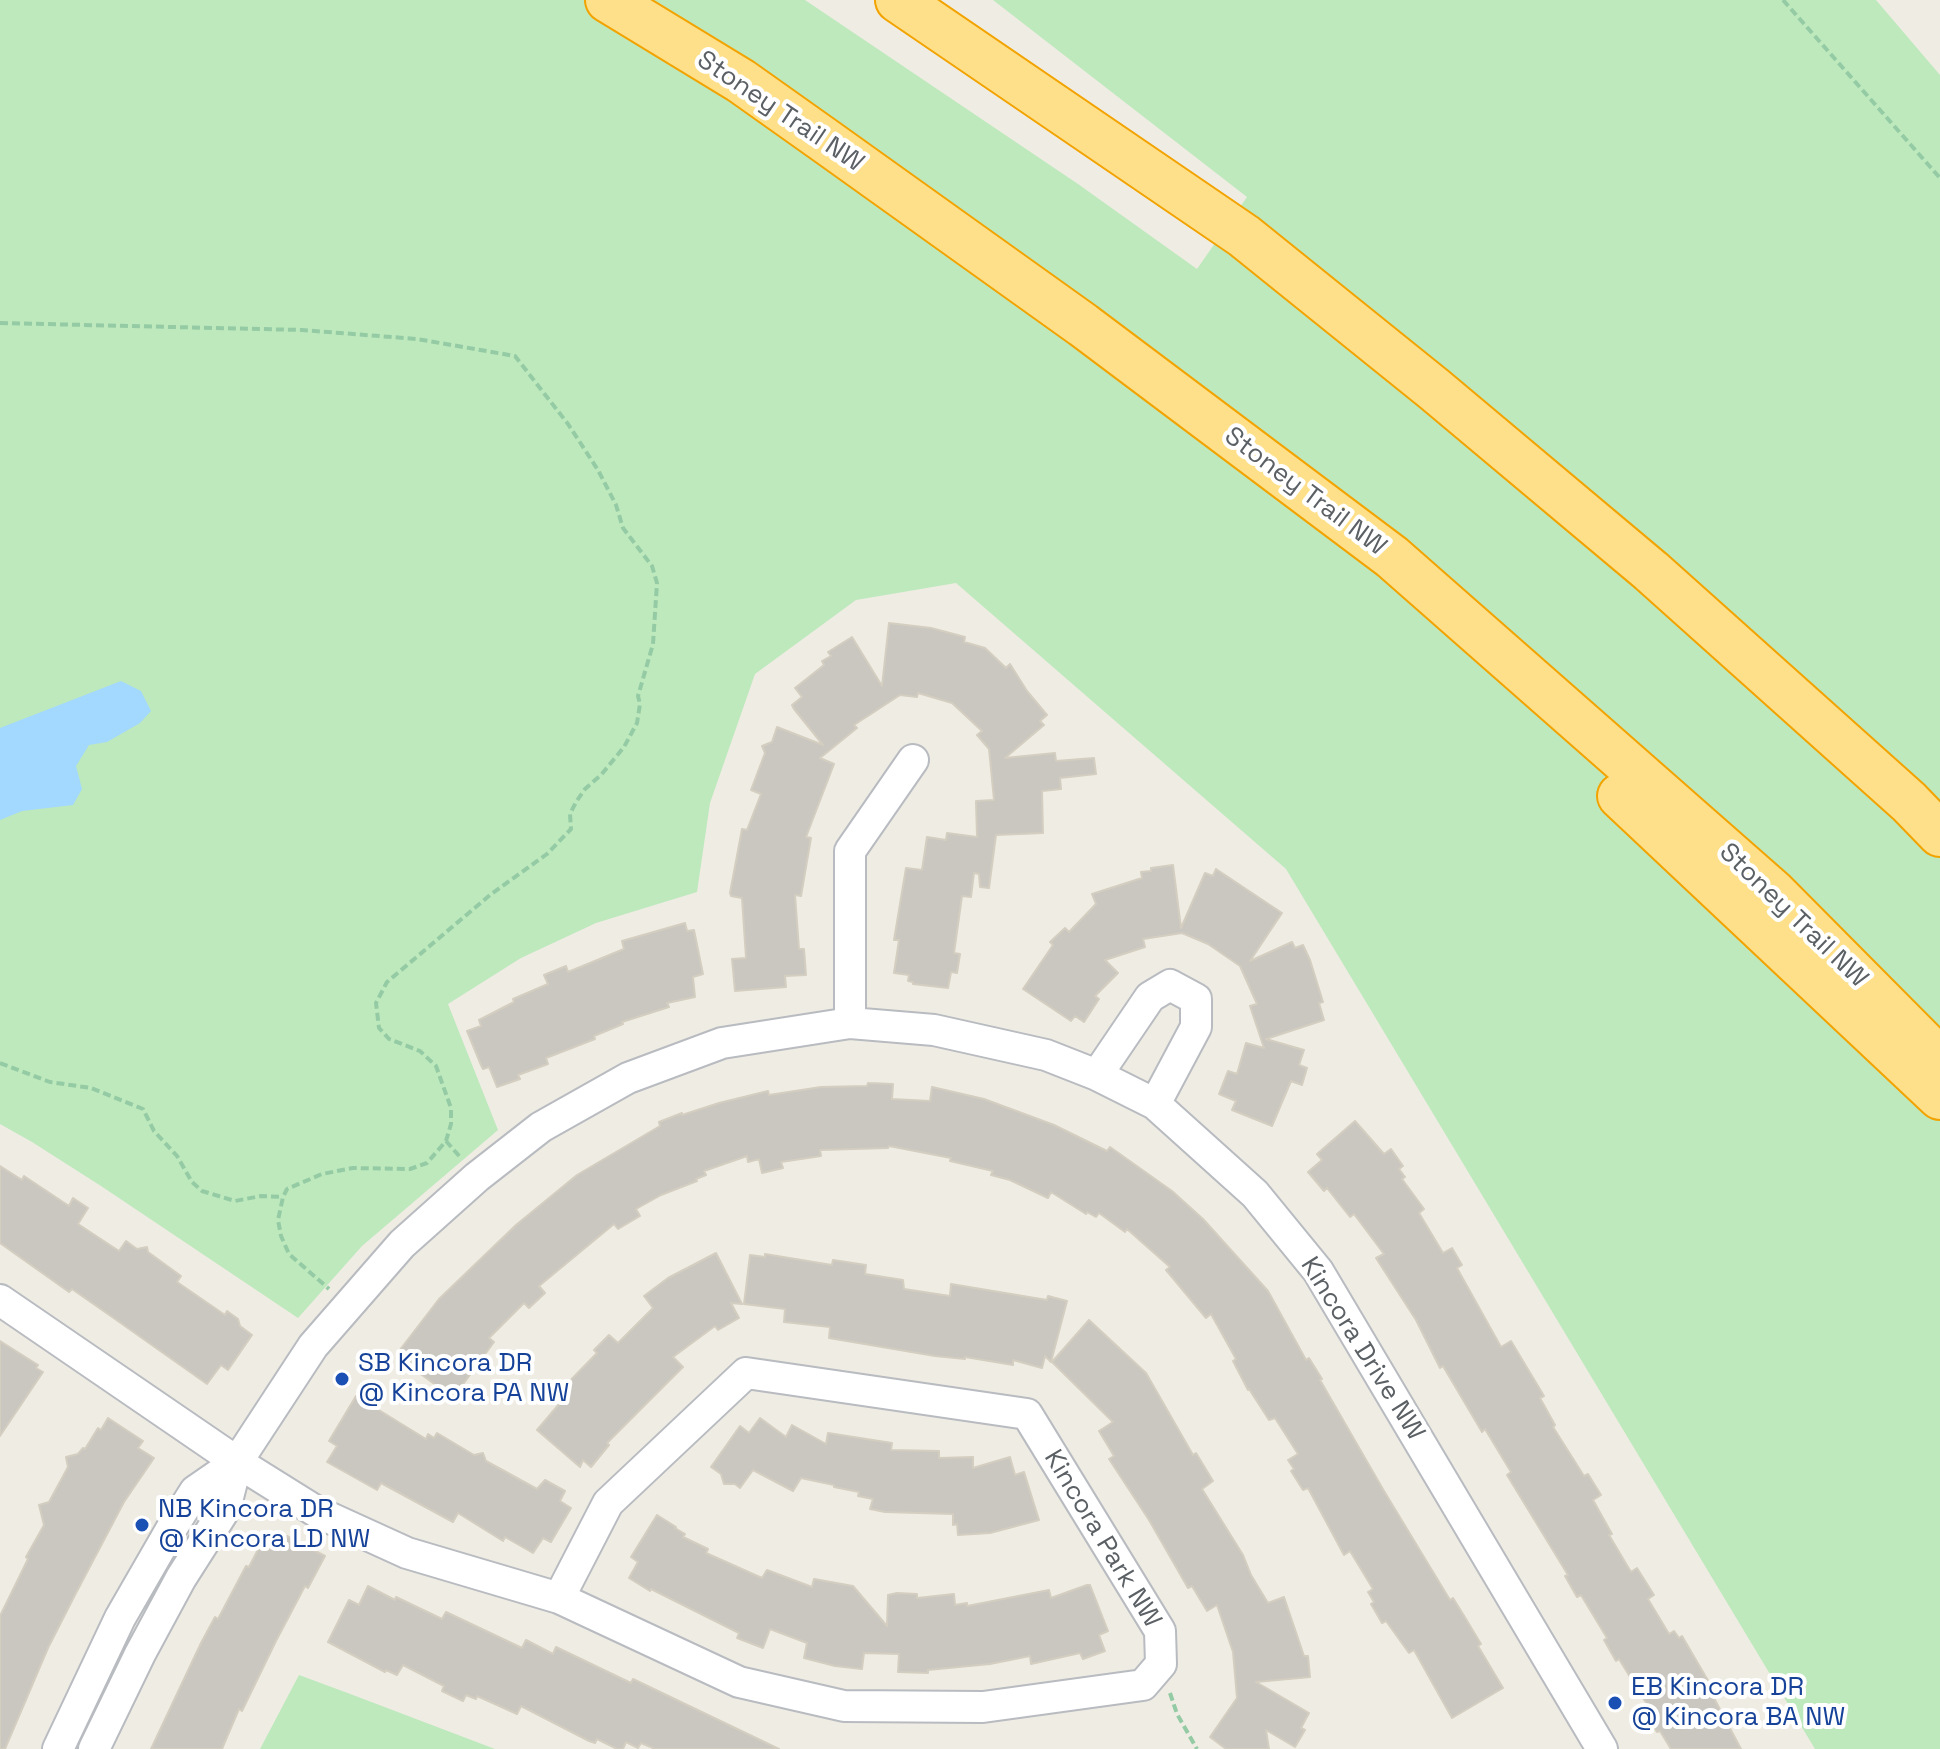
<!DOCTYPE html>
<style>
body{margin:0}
canvas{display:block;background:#efece3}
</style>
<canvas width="1940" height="1749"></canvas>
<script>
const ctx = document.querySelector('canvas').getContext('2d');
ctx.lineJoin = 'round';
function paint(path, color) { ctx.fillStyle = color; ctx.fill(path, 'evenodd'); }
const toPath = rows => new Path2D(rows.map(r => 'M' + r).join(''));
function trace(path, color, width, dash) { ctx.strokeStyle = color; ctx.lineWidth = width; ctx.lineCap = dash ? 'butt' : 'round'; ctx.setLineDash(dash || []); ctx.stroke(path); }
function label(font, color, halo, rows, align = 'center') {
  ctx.font = font + ' "Space Grotesk",sans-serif'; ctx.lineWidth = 8; ctx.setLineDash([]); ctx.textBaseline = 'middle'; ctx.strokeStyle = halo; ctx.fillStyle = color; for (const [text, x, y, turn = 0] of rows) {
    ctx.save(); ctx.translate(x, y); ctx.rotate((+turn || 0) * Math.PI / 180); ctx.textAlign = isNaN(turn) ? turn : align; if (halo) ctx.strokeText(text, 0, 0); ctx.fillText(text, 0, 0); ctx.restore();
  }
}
const green = toPath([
 [0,0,805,0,1078,184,1197,269,1247,197,993,0,1876,0,1940,75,1940,1749,1815,1749,1286,869,956,583,856,600,755,674,710,803,697,892,596,923,521,958,448,1004,498,1130,362,1246,298,1318,101,1186,32,1142,0,1124],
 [299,1675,353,1695,495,1749,260,1749]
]);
const water = toPath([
 [121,681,141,691,151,711,140,723,107,742,89,745,76,766,82,789,73,805,22,811,0,820,0,728]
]);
const building = toPath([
 [889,623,931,628,965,637,964,642,985,648,1006,668,1010,664,1027,691,1047,715,1040,721,1044,725,1005,758,1055,753,1056,761,1094,758,1096,774,1060,778,1061,789,1042,791,1043,833,996,835,989,888,980,887,979,874,974,873,971,897,962,896,954,953,960,954,957,973,951,972,948,988,913,984,913,982,908,981,909,975,894,973,899,940,894,940,906,868,922,870,927,837,946,840,947,833,977,837,976,801,994,800,989,749,977,735,982,731,952,703,918,693,917,697,900,695,854,725,857,728,820,758,834,764,806,837,811,838,801,896,795,895,799,949,804,949,806,975,785,976,786,987,735,991,732,959,746,958,742,898,731,896,730,893,742,829,747,830,761,794,751,790,765,753,762,746,772,742,777,727,823,745,794,709,792,705,802,697,795,688,824,665,822,661,831,656,828,652,852,637,882,686,889,623],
 [1173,865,1181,928,1205,873,1213,876,1216,869,1282,913,1250,961,1292,942,1295,948,1303,945,1310,960,1323,1002,1319,1003,1324,1020,1266,1039,1304,1050,1299,1065,1307,1068,1302,1085,1291,1081,1272,1126,1232,1110,1236,1101,1219,1094,1228,1071,1237,1074,1246,1043,1264,1048,1250,1006,1257,1004,1240,966,1208,944,1182,933,1143,939,1145,947,1105,960,1118,973,1095,996,1099,999,1084,1022,1075,1016,1071,1021,1023,989,1053,945,1050,942,1065,928,1069,932,1096,904,1092,894,1142,878,1141,872,1151,871,1151,868,1173,865],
 [685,923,687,931,694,930,703,974,693,977,695,997,667,1003,669,1007,622,1022,623,1024,594,1036,595,1039,546,1058,548,1064,518,1075,520,1079,497,1087,489,1067,483,1069,481,1065,467,1031,481,1026,479,1020,514,1002,513,999,548,984,544,975,566,966,568,972,624,949,622,941,685,923],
 [868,1083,893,1084,892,1099,930,1101,932,1087,984,1099,1054,1125,1107,1151,1110,1147,1172,1191,1203,1219,1268,1291,1306,1360,1309,1358,1322,1379,1320,1380,1384,1491,1450,1600,1453,1598,1466,1619,1481,1644,1478,1646,1503,1688,1452,1718,1414,1650,1409,1653,1386,1621,1382,1623,1371,1604,1374,1602,1368,1592,1373,1589,1350,1551,1344,1555,1308,1488,1303,1490,1291,1471,1294,1469,1288,1460,1298,1454,1275,1418,1269,1420,1249,1389,1248,1390,1233,1361,1236,1359,1211,1314,1206,1318,1166,1270,1170,1267,1127,1229,1125,1232,1099,1213,1096,1217,1087,1212,1086,1214,1051,1192,1048,1198,1010,1180,991,1175,993,1171,950,1161,951,1158,889,1146,888,1148,820,1150,821,1156,781,1162,783,1168,762,1173,759,1159,748,1162,747,1156,704,1171,706,1175,696,1179,697,1181,661,1195,636,1209,640,1216,618,1229,614,1224,539,1286,545,1293,529,1308,524,1303,489,1338,494,1342,453,1398,406,1363,409,1359,399,1351,439,1299,516,1225,577,1175,660,1126,659,1122,682,1113,682,1115,719,1103,768,1091,769,1095,821,1087,867,1086,868,1083],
 [1355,1121,1384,1154,1391,1149,1403,1166,1399,1169,1405,1177,1402,1179,1424,1209,1419,1213,1443,1253,1452,1248,1462,1265,1457,1268,1501,1347,1511,1341,1544,1396,1540,1398,1555,1425,1553,1427,1584,1476,1588,1474,1601,1495,1593,1500,1612,1534,1609,1535,1631,1572,1637,1568,1654,1595,1648,1599,1669,1634,1674,1631,1679,1638,1682,1636,1717,1696,1714,1698,1741,1749,1671,1749,1660,1731,1657,1732,1643,1709,1648,1706,1619,1659,1616,1661,1604,1640,1607,1638,1581,1595,1577,1597,1565,1576,1568,1575,1507,1475,1511,1472,1485,1429,1482,1432,1443,1366,1440,1368,1416,1320,1376,1258,1384,1254,1354,1214,1350,1217,1327,1188,1324,1191,1308,1172,1322,1160,1317,1154,1355,1121],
 [0,1166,22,1180,24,1176,69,1206,73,1198,88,1208,78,1224,119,1251,126,1241,137,1249,147,1247,148,1252,181,1276,177,1282,225,1315,227,1311,238,1319,240,1326,252,1335,228,1370,221,1365,207,1384,115,1319,72,1289,69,1292,0,1243,0,1166],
 [716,1253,742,1304,731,1303,739,1318,718,1330,715,1326,673,1357,683,1367,607,1443,609,1445,591,1467,583,1460,580,1467,537,1430,566,1396,560,1391,597,1353,594,1350,609,1335,618,1343,653,1308,644,1296,668,1278,716,1253],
 [765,1254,832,1265,833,1260,866,1265,865,1274,903,1280,904,1289,950,1296,951,1284,1047,1300,1048,1296,1067,1301,1051,1362,1045,1356,1042,1368,1013,1360,1013,1365,965,1357,965,1359,935,1356,829,1338,830,1327,784,1322,785,1309,744,1304,750,1255,765,1257,765,1254],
 [1089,1320,1146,1373,1193,1455,1196,1453,1213,1481,1202,1489,1243,1555,1251,1575,1268,1603,1284,1597,1304,1656,1308,1656,1310,1677,1256,1682,1309,1713,1301,1728,1305,1730,1295,1747,1266,1730,1269,1749,1226,1749,1210,1737,1237,1698,1233,1652,1217,1605,1207,1611,1192,1586,1188,1588,1149,1520,1109,1459,1114,1456,1099,1431,1113,1422,1052,1362,1089,1320],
 [0,1341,38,1365,36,1368,43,1372,0,1436,0,1341],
 [356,1396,426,1439,428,1434,434,1438,437,1433,474,1455,483,1453,486,1461,537,1489,545,1480,565,1491,560,1501,571,1508,551,1542,543,1538,533,1553,505,1537,503,1541,458,1513,453,1522,381,1483,377,1490,327,1462,337,1446,329,1441,356,1396],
 [108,1418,143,1441,138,1448,154,1458,124,1502,75,1595,48,1648,5,1749,0,1749,0,1616,28,1559,26,1557,44,1525,39,1505,49,1502,68,1467,66,1457,78,1454,83,1448,85,1449,98,1428,101,1430,108,1418],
 [760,1418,786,1437,792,1425,826,1444,828,1433,892,1443,891,1450,939,1451,939,1458,973,1457,973,1468,1010,1457,1015,1475,1024,1472,1039,1520,990,1533,958,1535,957,1524,953,1525,953,1514,885,1512,870,1509,873,1499,858,1496,859,1492,834,1487,834,1485,801,1478,793,1491,753,1470,740,1488,735,1484,724,1484,721,1474,711,1467,740,1426,749,1433,760,1418],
 [657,1515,676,1527,675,1528,685,1534,683,1537,708,1549,706,1553,762,1578,767,1570,812,1587,814,1579,853,1586,887,1626,888,1595,897,1593,917,1594,917,1598,954,1594,955,1605,967,1603,967,1606,1049,1590,1051,1598,1087,1585,1090,1585,1108,1631,1099,1635,1105,1651,1083,1659,1080,1653,1031,1664,1030,1656,990,1664,928,1670,928,1673,898,1672,899,1654,864,1653,862,1669,835,1666,804,1658,807,1643,770,1629,763,1648,737,1638,739,1633,651,1589,650,1591,629,1578,638,1562,631,1557,657,1515],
 [287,1536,325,1556,308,1588,305,1586,276,1641,242,1711,239,1709,222,1749,151,1749,201,1643,215,1617,218,1619,246,1566,249,1567,264,1538,281,1547,287,1536],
 [368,1586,395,1600,396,1597,442,1619,446,1612,522,1648,526,1640,553,1654,556,1647,631,1683,633,1679,779,1749,655,1749,641,1743,638,1748,626,1742,623,1749,617,1749,597,1739,595,1743,589,1741,521,1706,517,1714,477,1696,476,1699,466,1695,463,1701,442,1691,444,1686,403,1665,397,1675,386,1670,385,1672,328,1642,349,1600,359,1605,368,1586]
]);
const path = toPath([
 [1783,0,1940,178],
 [0,323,302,330,417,339,515,356,568,424,598,470,616,505,623,528,652,566,657,583,653,644,638,696,640,704,637,723,624,747,601,775,585,789,576,802,570,814,571,829,547,854,490,895,387,982,376,1003,379,1028,389,1039,420,1051,436,1066,451,1108,451,1124,446,1141,427,1163,410,1169,353,1168,322,1174,287,1189,283,1197,278,1220,281,1236,289,1254,329,1289],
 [0,1063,50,1082,91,1088,143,1109,154,1131,177,1156,192,1182,202,1191,235,1201,261,1196,283,1197],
 [446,1141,460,1157],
 [1170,1693,1177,1714,1197,1749]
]);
const minor = toPath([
 [850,1023,850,851,913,760],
 [1097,1075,1150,997,1170,985,1196,999,1196,1027,1155,1104],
 [0,1300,237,1462,317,1512,407,1553,559,1598,739,1682,844,1706,983,1707,1143,1685,1161,1664,1160,1631,1027,1414,746,1373,608,1503,559,1598],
 [58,1749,120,1618,173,1526,195,1491,237,1462],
 [94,1749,140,1654,181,1578,225,1509,237,1462,313,1346,402,1244,477,1177,541,1127,628,1078,722,1043,850,1023,934,1030,1046,1055,1097,1075,1155,1104,1255,1194,1318,1271,1602,1749]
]);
const highway = toPath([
 [608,0,741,81,827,142,1083,325,1392,557,1773,892,1940,1060],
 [898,0,1244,236,1434,389,1651,571,1909,802,1940,834],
 [1620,796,1940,1097]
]);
const markers = [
 [342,1379,8,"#1a4fb4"],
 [142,1525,8,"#1a4fb4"],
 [1615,1703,8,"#1a4fb4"]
];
const streetNames = [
 ["Stoney Trail NW",780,112,34],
 ["Stoney Trail NW",1305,492,37],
 ["Stoney Trail NW",1793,916,44],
 ["Kincora Drive NW",1362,1349,58],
 ["Kincora Park NW",1102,1539,59]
];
const transitNames = [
 ["SB Kincora DR",358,1364],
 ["@ Kincora PA NW",358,1394],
 ["NB Kincora DR",158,1510],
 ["@ Kincora LD NW",158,1540],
 ["EB Kincora DR",1631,1688],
 ["@ Kincora BA NW",1631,1718]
];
paint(green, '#bee9bd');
paint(water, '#a3d8ff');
paint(building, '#cac7c0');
trace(building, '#d4cec1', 2);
trace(minor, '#b8bbc0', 34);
trace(highway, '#f2a300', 48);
trace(path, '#95cba4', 4, [8, 4]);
trace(minor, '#fff', 30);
trace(highway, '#ffe08a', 44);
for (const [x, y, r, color] of markers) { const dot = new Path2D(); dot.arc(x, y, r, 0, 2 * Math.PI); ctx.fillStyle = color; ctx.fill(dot); trace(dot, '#fff', 3); }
label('26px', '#5b6065', '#fff', streetNames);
label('26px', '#164399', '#fff', transitNames, 'left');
</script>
